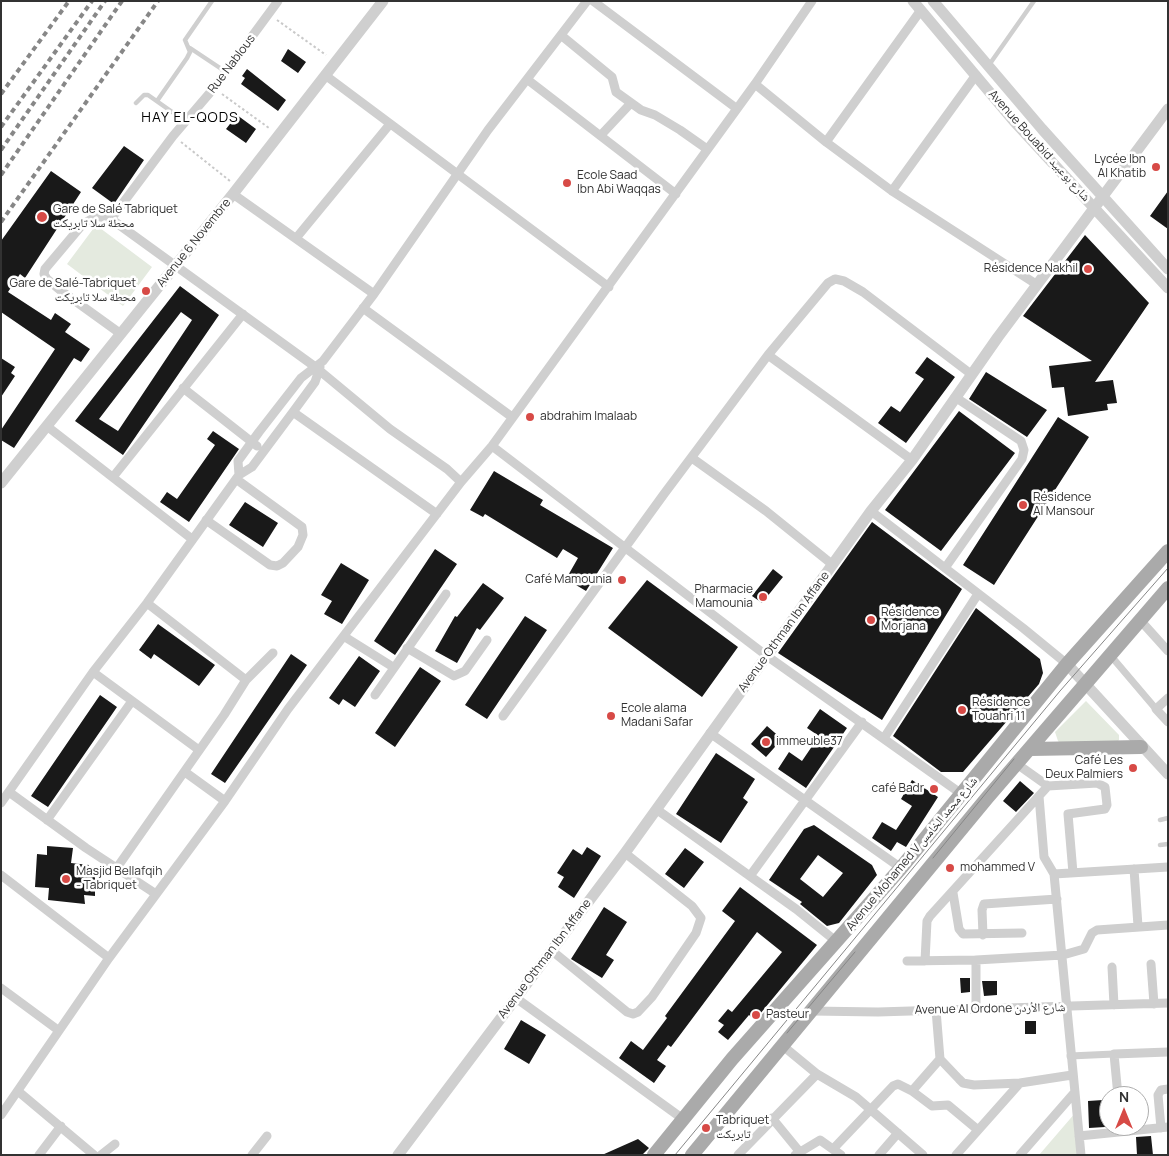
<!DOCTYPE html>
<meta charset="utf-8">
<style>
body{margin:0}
#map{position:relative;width:1169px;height:1156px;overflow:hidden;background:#fff;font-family:Manrope,sans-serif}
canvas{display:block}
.frame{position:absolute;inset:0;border:2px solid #323232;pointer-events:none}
.north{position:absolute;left:1099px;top:1086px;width:50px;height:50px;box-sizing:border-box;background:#fff;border:1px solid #adadad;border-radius:50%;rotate:0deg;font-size:14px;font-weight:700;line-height:20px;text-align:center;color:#323232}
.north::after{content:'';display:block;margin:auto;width:18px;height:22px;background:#d74a46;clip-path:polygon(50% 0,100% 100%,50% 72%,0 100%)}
</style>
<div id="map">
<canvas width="1169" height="1156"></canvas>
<div class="frame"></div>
<div class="north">N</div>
</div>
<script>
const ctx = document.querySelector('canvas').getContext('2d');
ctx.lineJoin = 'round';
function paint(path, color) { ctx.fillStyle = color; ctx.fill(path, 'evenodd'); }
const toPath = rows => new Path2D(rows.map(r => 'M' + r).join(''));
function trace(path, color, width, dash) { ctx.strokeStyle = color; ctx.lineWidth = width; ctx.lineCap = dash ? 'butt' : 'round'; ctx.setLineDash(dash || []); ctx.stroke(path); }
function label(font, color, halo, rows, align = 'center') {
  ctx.font = font + ' Manrope,"Noto Naskh Arabic",sans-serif'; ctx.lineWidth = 5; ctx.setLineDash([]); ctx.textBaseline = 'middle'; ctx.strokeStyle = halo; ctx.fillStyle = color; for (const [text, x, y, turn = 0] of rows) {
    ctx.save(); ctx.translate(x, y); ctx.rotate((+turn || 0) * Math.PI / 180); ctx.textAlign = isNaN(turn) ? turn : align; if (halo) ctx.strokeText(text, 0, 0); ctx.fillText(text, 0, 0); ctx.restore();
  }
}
const green = toPath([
 [96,225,152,267,123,306,67,264],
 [1086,701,1119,735,1119,740,1116,743,1060,743,1058,741,1055,732],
 [1076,1112,1080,1155,1039,1155]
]);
const building = toPath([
 [288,49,306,62,298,73,281,61],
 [247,69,286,100,278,111,241,84,245,78,242,76],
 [237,115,256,129,246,143,226,129],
 [124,146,144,160,114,204,92,188],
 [51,171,81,192,25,278,20,274,8,292,51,320,55,313,71,324,65,332,90,349,81,362,74,358,14,448,1,440,1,430,55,349,1,312,1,241],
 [1168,191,1168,229,1150,216],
 [1085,235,1149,303,1095,382,1113,380,1117,403,1107,404,1108,410,1068,416,1064,387,1052,388,1049,366,1092,361,1023,316],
 [180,286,219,315,123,455,75,421],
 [181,312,192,320,118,431,99,419],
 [927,357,955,377,906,443,878,423,891,406,900,412,924,379,915,373],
 [1,358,15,367,11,373,15,376,1,397],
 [986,372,1047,410,1027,437,969,399],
 [959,411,1015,453,941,551,885,510],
 [1058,417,1089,437,994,585,963,565],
 [213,431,239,449,189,522,160,502,167,492,177,499,215,445,207,439],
 [494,471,543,500,540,505,613,548,586,591,566,579,578,558,563,549,557,558,485,514,483,517,470,510],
 [245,502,278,523,263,547,229,525],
 [872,522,962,589,882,720,778,653],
 [435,549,457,564,395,655,374,641],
 [341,563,369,580,342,624,324,614,332,601,321,595],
 [773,569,783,577,762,603,752,596],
 [647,580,738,647,702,697,608,628],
 [483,583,504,598,480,630,477,628,457,663,435,651,455,616,457,617],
 [976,608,1040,659,1043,673,1039,684,963,772,941,772,893,736],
 [525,616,547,630,487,719,465,705],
 [158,624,215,665,199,686,154,654,151,659,139,650],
 [291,654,307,665,225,783,211,774],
 [359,656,380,671,355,707,343,699,339,705,329,698],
 [420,667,441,681,395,747,375,733],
 [100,695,117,707,48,807,31,796],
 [820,709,847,728,806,788,778,769,789,752,802,761,819,736,807,728],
 [767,726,782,739,766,757,751,744],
 [716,753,755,779,743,798,748,802,721,843,676,814],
 [912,780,938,797,906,847,897,842,891,851,872,838,882,822,896,830,912,806,901,799],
 [1020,781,1034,793,1016,812,1003,801],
 [814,825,872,865,877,875,839,923,827,926,800,904,802,902,769,880,804,829],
 [818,855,843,873,823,897,800,879],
 [47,846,73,848,71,863,89,865,89,870,95,871,95,896,84,895,85,904,48,900,49,888,35,887,37,854,47,855],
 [587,847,601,856,574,898,558,887,564,877,557,873,573,849,582,855],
 [685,848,704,862,684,888,665,874],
 [740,887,817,945,755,1020,749,1015,728,1040,718,1032,724,1025,718,1021,728,1009,732,1012,782,952,757,932,671,1047,668,1045,657,1060,666,1066,654,1083,619,1058,631,1041,643,1050,667,1018,665,1016,735,921,722,911],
 [604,907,627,922,606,955,614,960,602,978,571,959],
 [960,978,970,978,970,992,961,993],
 [982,981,997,981,997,995,984,996],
 [521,1020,546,1035,529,1064,504,1049],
 [1025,1021,1036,1021,1036,1034,1025,1034],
 [1103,1100,1105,1127,1089,1128,1088,1101],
 [1151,1136,1153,1155,1137,1155,1136,1137],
 [638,1139,649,1148,642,1155,602,1155]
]);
const path = toPath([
 [277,20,326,55],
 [222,94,269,128],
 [181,142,230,181]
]);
const service = toPath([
 [190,48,226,72],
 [989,65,1034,1],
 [157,101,187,58,190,52,185,40,212,1],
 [136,103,144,95,148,95,185,121],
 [1160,820,1168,818],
 [1160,845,1168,844]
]);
const pedestrian = toPath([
 [1111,656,1156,709],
 [1070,1056,1114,1054]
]);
const minor = toPath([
 [593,1,736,108],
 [562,36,612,77,616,92,641,110,655,115,680,130,707,149],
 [325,75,609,287],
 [528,80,676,194],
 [755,84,826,142,892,191,1036,284],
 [601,135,631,103],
 [826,142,921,10],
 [892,191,976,75],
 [233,194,374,294],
 [111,219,173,136,214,88,278,1],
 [297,237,390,124],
 [363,308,512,417],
 [121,334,60,290,47,279,44,274,45,269,82,225,96,216,111,219,314,366,390,429,447,469,461,482],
 [768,355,912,460],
 [183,388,257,446],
 [293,412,437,514],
 [48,427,192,539],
 [492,446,767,656,963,795],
 [692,458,766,511,833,565],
 [239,475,238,461,259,432,301,378,323,361,374,294,488,130,587,1],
 [113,477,243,314],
 [871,511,1023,628,1067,664],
 [206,520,270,565,277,566,283,563,298,547,303,535,302,527,236,479],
 [945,568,1022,459,1024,450,1021,441,955,397],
 [1140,620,1168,651],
 [345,637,393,667],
 [407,648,454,676,465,671,487,640],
 [93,672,199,750],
 [246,680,273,653],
 [375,695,446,594],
 [1168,698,1156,709,1168,722],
 [503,716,664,494,768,355,828,283,835,279,844,281,863,292,971,374],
 [710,733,901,868],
 [884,738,978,594],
 [185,772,225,801],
 [1048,786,1097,783,1105,787,1107,805,1105,809,1068,814,1073,873],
 [9,792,86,848,156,894],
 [1039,796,1044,857,1054,874,1081,1155],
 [1,803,93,672,147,603,239,475,252,467,293,412,315,382,320,367],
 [656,809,796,909,837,942],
 [47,820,132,701],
 [116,869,224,715,246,680,147,603],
 [1134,869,1138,926],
 [1054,874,1168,867],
 [1,875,109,958],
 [750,876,862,722],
 [953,893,959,929,963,934,1022,933],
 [983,935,982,910,984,904,1057,899],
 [551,950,627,1012,633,1014,638,1012,652,997,696,933,701,918,692,906,625,853],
 [907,961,976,960],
 [925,961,927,921,930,916,1048,786,1017,764],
 [1151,964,1154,1004],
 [1112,967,1114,1005],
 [1,988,58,1030],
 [516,998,683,1119],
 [976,1009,976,960,1063,955,1084,949,1092,933,1097,930,1168,925],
 [936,1010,940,1059,959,1079,963,1083,974,1085,1020,1083],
 [812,1011,878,1012,1168,1003],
 [783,1046,817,1074,856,1097,923,1155],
 [912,1091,932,1106,948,1105,978,1130],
 [19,1092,94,1155],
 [1118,1096,1114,1054,1168,1052],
 [1,1115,109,958,225,801,288,709,461,482,492,446,755,84,812,1],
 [772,1118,799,1151],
 [1161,1128,1158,1095,1161,1090,1168,1089],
 [1079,1136,1168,1127],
 [834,1148,893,1086,898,1084,912,1091,940,1059],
 [39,1155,61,1126],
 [101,1155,115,1144],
 [252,1155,267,1136],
 [738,1155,817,1074],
 [795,1155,820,1140,841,1155],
 [879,1155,898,1133],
 [956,1155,1020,1083,1072,1075],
 [1020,1155,1075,1092]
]);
const tertiary = toPath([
 [913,1,1013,120,1168,288],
 [933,1,1042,129,1168,269],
 [1,483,233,194,383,1],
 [1067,664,1168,774],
 [398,1155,625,853,871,511,912,460,998,337,1168,109]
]);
const primary = toPath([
 [1031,749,1141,747],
 [654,1155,732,1059,901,868,1067,664,1168,551],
 [692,1155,987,798,1168,588]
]);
const tram = toPath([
 [933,858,1014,759],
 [787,1033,855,952],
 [675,1155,1060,691,1168,568]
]);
const rail = toPath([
 [1,94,69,1],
 [1,127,92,1],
 [1,150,105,1],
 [1,175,122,1],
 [1,222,158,1]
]);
const markers = [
 [1156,167,5,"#d74a46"],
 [567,183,5,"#d74a46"],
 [42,217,6,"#d74a46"],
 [1088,269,5,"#d74a46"],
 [146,291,5,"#d74a46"],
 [530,417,5,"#d74a46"],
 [1023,505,5,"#d74a46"],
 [622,580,5,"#d74a46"],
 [763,597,5,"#d74a46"],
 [871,620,5,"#d74a46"],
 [962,710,5,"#d74a46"],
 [611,716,5,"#d74a46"],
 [766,742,5,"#d74a46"],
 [1133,768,5,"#d74a46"],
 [934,789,5,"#d74a46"],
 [950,868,5,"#d74a46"],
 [66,879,5,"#d74a46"],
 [756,1015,5,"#d74a46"],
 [706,1128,5,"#d74a46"]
];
const streetNames = [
 ["Rue Nablous",232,64,-53],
 ["Avenue Bouabid شارع بوعبيد",1039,146,48],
 ["Avenue 6 Novembre",194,243,-51],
 ["Avenue Othman Ibn Affane",784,632,-54],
 ["Avenue Mohamed V شارع محمد الخامس",912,854,-50],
 ["Avenue Othman Ibn Affane",545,959,-53],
 ["Avenue Al Ordone شارع الأردن",990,1009,-1]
];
const poiNames = [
 ["Lycée Ibn",1146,160,"right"],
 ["Al Khatib",1146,174,"right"],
 ["Ecole Saad",577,176],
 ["Ibn Abi Waqqas",577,190],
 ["Gare de Salé Tabriquet",53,210],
 ["محطة سلا تابريكت",53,224],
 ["Résidence Nakhil",1078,269,"right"],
 ["Gare de Salé-Tabriquet",136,284,"right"],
 ["محطة سلا تابريكت",136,298,"right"],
 ["abdrahim lmalaab",540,417],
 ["Résidence",1033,498],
 ["Al Mansour",1033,512],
 ["Café Mamounia",612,580,"right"],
 ["Pharmacie",753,590,"right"],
 ["Mamounia",753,604,"right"],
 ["Résidence",881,613],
 ["Morjana",881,627],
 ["Résidence",972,703],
 ["Touahri 11",972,717],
 ["Ecole alama",621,709],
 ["Madani Safar",621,723],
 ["immeuble37",776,742],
 ["Café Les",1123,761,"right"],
 ["Deux Palmiers",1123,775,"right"],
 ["café Badr",924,789,"right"],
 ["mohammed V",960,868],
 ["Masjid Bellafqih",76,872],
 ["- Tabriquet",76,886],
 ["Pasteur",766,1015],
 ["Tabriquet",716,1121],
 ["تابريكت",716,1135]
];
const neighbourhoodNames = [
 ["HAY EL-QODS",190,118]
];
paint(green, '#e4eadf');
paint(building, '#191919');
trace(path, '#c9c9c9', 2, [2.5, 2.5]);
trace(service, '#cfcfcf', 4.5);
trace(pedestrian, '#cfcfcf', 7);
trace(minor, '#cfcfcf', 9);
trace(tertiary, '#cfcfcf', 11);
trace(primary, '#aaa', 14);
trace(tram, '#878787', 1);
trace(rail, '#878787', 4, [5, 4]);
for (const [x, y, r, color] of markers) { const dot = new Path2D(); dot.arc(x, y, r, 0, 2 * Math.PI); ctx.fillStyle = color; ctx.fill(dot); trace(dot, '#fff', 2); }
label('12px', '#323232', '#fff', streetNames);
label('12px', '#323232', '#fff', poiNames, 'left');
ctx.letterSpacing = '1px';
label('14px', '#000', '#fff', neighbourhoodNames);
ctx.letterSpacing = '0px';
</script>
